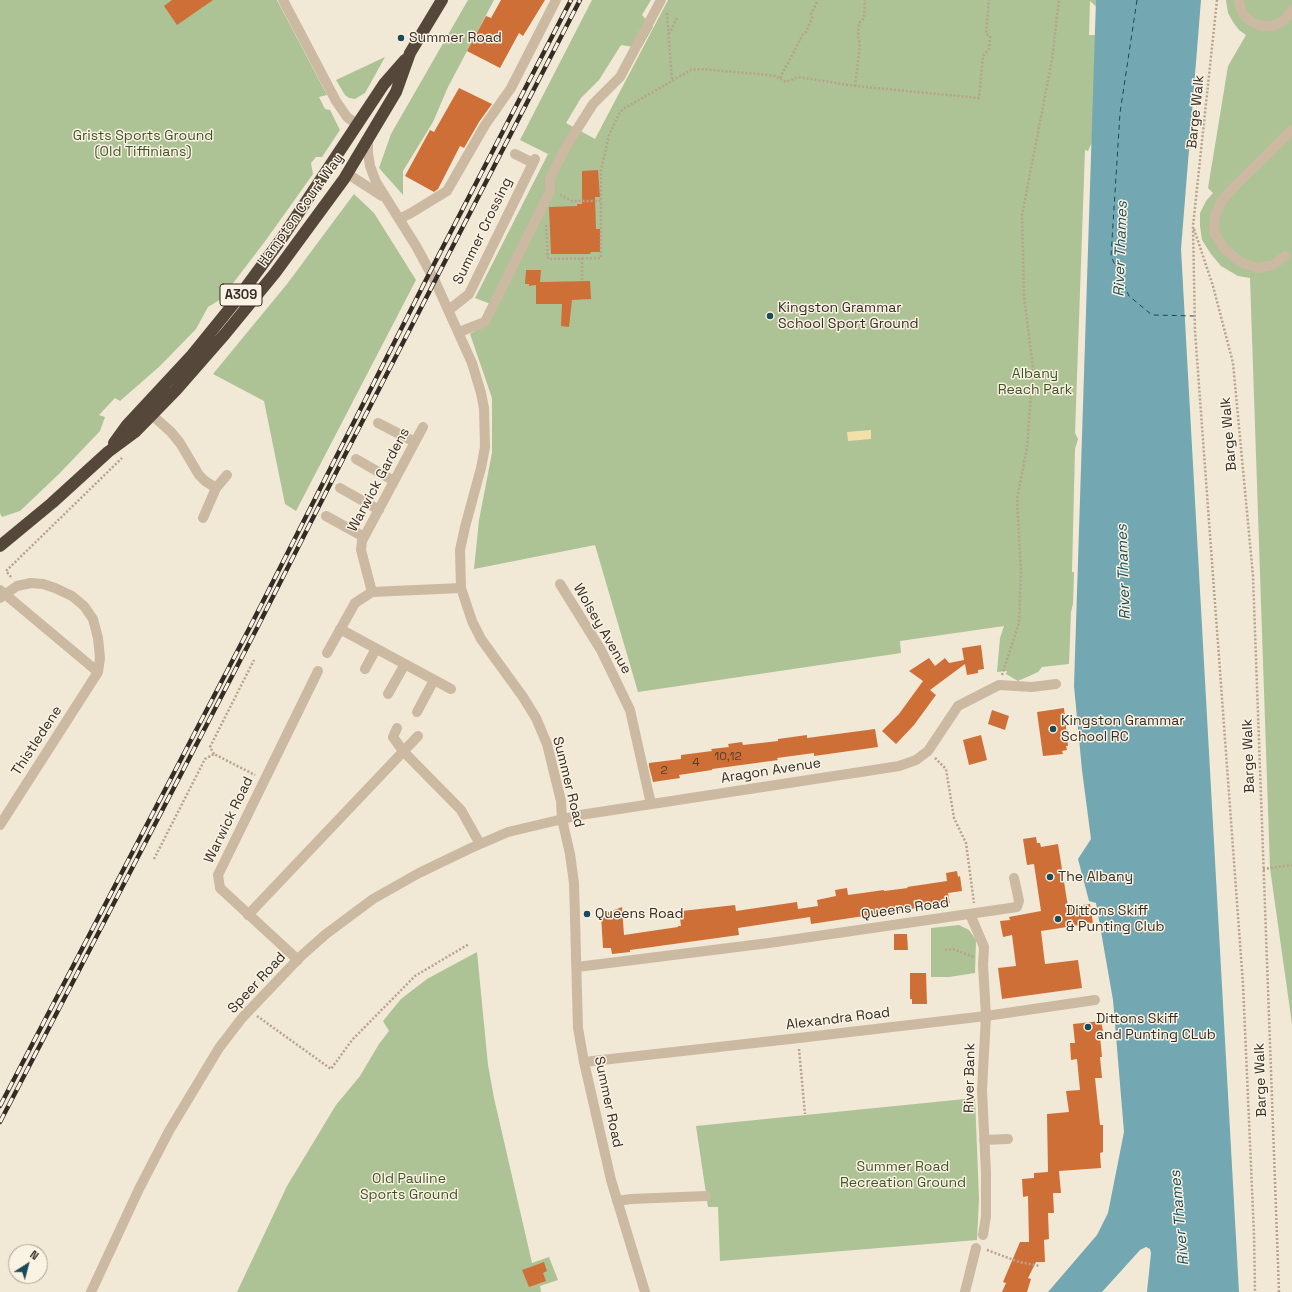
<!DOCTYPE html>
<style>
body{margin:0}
#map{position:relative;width:1292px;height:1292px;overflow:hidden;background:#f2e8d6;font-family:"Space Grotesk",sans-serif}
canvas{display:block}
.north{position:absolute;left:8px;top:1244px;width:40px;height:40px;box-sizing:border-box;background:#faf2e2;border:1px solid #aba396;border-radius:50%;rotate:36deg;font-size:11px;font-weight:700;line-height:16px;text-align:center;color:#342c25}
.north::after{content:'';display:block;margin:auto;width:14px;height:18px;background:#184c58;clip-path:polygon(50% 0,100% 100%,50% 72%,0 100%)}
</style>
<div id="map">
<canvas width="1292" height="1292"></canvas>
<div class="north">N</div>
</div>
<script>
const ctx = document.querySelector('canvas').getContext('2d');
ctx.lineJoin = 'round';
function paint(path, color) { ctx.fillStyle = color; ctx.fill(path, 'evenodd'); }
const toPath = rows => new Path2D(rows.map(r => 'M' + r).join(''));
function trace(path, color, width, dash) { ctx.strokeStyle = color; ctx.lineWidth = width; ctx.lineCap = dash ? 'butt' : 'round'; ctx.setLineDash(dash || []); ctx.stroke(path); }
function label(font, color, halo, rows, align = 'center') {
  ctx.font = font + ' "Space Grotesk",sans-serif'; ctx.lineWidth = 3; ctx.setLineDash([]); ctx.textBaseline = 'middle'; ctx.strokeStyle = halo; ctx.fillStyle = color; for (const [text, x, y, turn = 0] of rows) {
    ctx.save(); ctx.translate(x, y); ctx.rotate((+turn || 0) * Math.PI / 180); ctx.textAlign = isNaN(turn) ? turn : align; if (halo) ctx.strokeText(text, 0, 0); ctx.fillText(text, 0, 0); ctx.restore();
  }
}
const green = toPath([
 [0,0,277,0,327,95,319,97,325,109,330,110,340,130,322,157,316,157,311,163,313,174,266,240,221,299,208,307,196,329,160,366,120,401,115,398,99,415,105,417,100,431,60,473,20,511,2,517,0,513],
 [468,0,494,0,448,87,433,122,403,171,403,195,379,168,391,134],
 [592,0,651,0,642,15,653,27,641,48,621,45,599,80,581,98,566,123,595,139,668,0,1112,0,1099,9,1090,1,1089,35,1103,35,1109,106,1088,151,1085,150,1075,433,1078,439,1075,449,1072,572,1074,572,1073,604,1071,612,1069,664,1042,667,1038,672,1018,681,1006,674,1007,671,997,672,1000,638,1004,626,900,641,901,653,638,692,595,545,474,569,479,520,492,453,492,398,470,334,484,326,496,306,475,298,548,154,520,140],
 [1226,0,1292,0,1292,1024,1270,868,1250,278,1238,276,1221,266,1211,254,1202,240,1200,226,1200,213,1206,201,1213,193,1208,188,1228,66,1246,35,1239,30,1233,22,1228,13],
 [385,57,365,93,355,99,349,98,345,95,336,80],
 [354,194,374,213,416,280,296,511,285,504,264,401,213,374,287,284],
 [959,925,969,930,976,940,975,973,949,977,931,977,931,928],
 [477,952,488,1065,494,1098,532,1263,549,1257,558,1280,540,1286,541,1292,237,1292,287,1186,336,1105,360,1076,379,1044,389,1031,383,1021,401,999,427,979],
 [975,1098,979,1199,977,1240,720,1261,718,1207,708,1207,696,1126]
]);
const sand = toPath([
 [871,430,871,439,848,441,847,432]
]);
const water = toPath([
 [1096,0,1201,0,1181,249,1239,1292,1147,1292,1151,1253,1150,1249,1146,1247,1140,1250,1102,1292,1048,1292,1097,1235,1108,1213,1124,1132,1113,1000,1096,903,1089,901,1078,859,1091,839,1082,770,1074,686]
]);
const ferry = toPath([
 [1137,0,1120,113,1111,256,1129,296,1152,315,1195,316]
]);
const building = toPath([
 [172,0,213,0,177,25,164,6],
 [501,0,545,0,523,36,519,33,500,68,467,51,486,16,491,18],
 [459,88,492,104,479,122,464,148,460,146,438,189,434,192,405,176,430,130,434,132],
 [598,170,600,197,595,197,596,229,600,229,600,252,591,252,590,254,551,254,549,207,577,206,577,204,582,204,582,171],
 [526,270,541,270,540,282,590,281,591,299,572,300,569,327,561,326,562,304,536,304,536,285,529,286,529,284,525,284],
 [981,645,984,669,978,670,978,673,967,675,965,664,930,690,936,695,914,725,896,744,882,731,899,714,923,681,909,671,929,658,935,666,945,658,949,663,964,660,962,648],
 [1064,708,1068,746,1066,746,1067,750,1062,751,1063,754,1043,756,1037,712],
 [992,710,1009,716,1005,730,988,724],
 [875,729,878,747,814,756,814,753,777,758,778,760,712,769,712,770,679,775,680,778,653,782,649,766,649,763,681,759,681,755,712,751,711,749,729,747,728,744,742,742,743,745,778,741,778,739,807,735,807,738],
 [981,735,987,760,969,765,963,740],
 [1036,837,1037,843,1040,843,1041,847,1058,844,1068,907,1090,904,1093,923,1041,931,1045,964,1078,960,1082,988,1002,999,998,968,1016,966,1012,935,1003,937,1000,921,1010,920,1009,917,1041,911,1034,864,1027,865,1023,839],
 [957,871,958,877,960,876,962,891,948,893,950,903,811,924,810,917,738,928,739,935,630,950,630,952,612,954,611,948,603,948,601,915,622,907,624,935,678,927,678,926,681,926,680,918,683,918,682,911,735,905,736,911,797,902,798,909,818,906,817,900,836,896,835,890,847,888,848,895,884,890,884,891,908,888,907,887,947,881,946,873],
 [894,934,907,934,908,950,894,950],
 [910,973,926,973,927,1004,912,1004,912,999,910,999],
 [1101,1021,1103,1031,1100,1036,1102,1057,1100,1057,1102,1078,1095,1078,1100,1125,1103,1125,1103,1152,1100,1153,1101,1168,1059,1171,1061,1193,1053,1193,1054,1213,1048,1213,1049,1239,1044,1240,1045,1262,1036,1262,1028,1278,1031,1279,1027,1292,1002,1292,1006,1283,1003,1282,1020,1242,1029,1242,1028,1196,1023,1197,1022,1179,1034,1178,1034,1173,1048,1172,1047,1114,1069,1112,1066,1091,1080,1090,1077,1059,1071,1060,1070,1043,1075,1043,1073,1024],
 [544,1262,547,1271,543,1273,546,1281,529,1287,522,1270]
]);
const path = toPath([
 [1217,0,1193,226,1195,331,1243,984,1254,1234,1255,1292],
 [667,13,672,81],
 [669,34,677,18],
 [780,78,803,34,806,32,812,18,811,14,818,0],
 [855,86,860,44,858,37,859,23,864,18,865,0],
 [560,195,572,201,601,201,601,170,609,135,619,114,623,109,691,70,701,69,768,75,775,76,786,82,798,77,855,86,979,98,983,56,989,49,990,36,986,34,989,0],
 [546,225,548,259,601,258,601,201],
 [1194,229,1213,286,1233,363,1253,576,1279,1292],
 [582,258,582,280],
 [11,577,6,571,122,458],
 [1002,675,1019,623,1021,573,1017,499,1027,448,1033,368,1024,296,1022,215,1052,60,1059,0],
 [214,754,210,747,254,660],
 [935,758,946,769,954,818,966,843,974,903],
 [154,859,205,759,214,754,255,775],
 [1263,869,1292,865],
 [945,950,953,949,974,957],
 [257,1016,331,1069,352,1040,415,976,469,944],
 [799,1049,805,1114],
 [987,1250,1019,1262,1040,1266]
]);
const minor = toPath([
 [283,0,336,101,347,117,358,125],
 [1239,0,1241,10,1246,18,1254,23,1262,26,1272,26,1280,23,1287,17,1292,10],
 [368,140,368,153,370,166,376,182,416,246,435,281,472,363,481,393,484,408,485,447,481,468,465,527,460,550,461,588,472,621,481,639,523,697,536,718,547,744,561,801,562,819,570,854,574,883,578,1028,584,1062,611,1180,645,1292],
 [515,154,533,163],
 [344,179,348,176,351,176,382,196],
 [399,219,411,213,447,191,485,125,511,88,556,0],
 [1285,256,1273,265,1258,268,1240,262,1224,248,1214,232,1215,216,1221,202,1230,191,1292,130],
 [449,310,469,294,535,159],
 [459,332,485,322,550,191,550,178,567,145,593,104,620,77,661,0],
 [152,415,171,432,180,443,199,475,205,481,216,488],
 [378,423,415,442],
 [423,427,362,541,361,550,372,592,461,588],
 [356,459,394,481],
 [340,488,379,510],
 [326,516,364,537],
 [203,518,216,488,227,475],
 [560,584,601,650,630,710,651,804],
 [0,590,98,672],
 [0,598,17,586,31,583,43,584,55,588,72,596,84,606,93,619,98,638,100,658,98,672,0,825],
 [340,629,451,689],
 [327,653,355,603,372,592],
 [365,669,376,649],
 [388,694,405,664],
 [417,712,434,680],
 [397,728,393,737,403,751,461,810,480,844],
 [970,914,984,947,983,965,986,1016,982,1090,986,1173,986,1216,983,1235],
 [248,915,418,736],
 [298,960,220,888,218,875,318,671],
 [577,967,769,943,1017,907,1019,901,1014,878],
 [584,1062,799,1038,986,1016,1095,1000],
 [984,1140,1008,1139],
 [617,1201,631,1199,706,1196],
 [91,1292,139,1189,169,1131,219,1048,242,1018,300,957,326,934,373,899,419,873,471,848,508,832,546,823,580,815,880,769,899,766,916,760,928,751,958,706,999,685,1032,687,1056,684],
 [965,1292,976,1248]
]);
const highway = toPath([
 [114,443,127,425,192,355,235,302,282,238,384,84,405,60],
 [0,546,52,503,108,452,135,432,176,390,225,334,275,273,344,179,396,92,410,53,442,0]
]);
const rail = toPath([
 [0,1106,250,627,430,272,571,0],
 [0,1122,256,630,346,453,580,0]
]);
const markers = [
 [401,38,4,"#184c58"],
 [770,316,4,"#184c58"],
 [1053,729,4,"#184c58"],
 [1050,877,4,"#184c58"],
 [587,914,4,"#184c58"],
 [1058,919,4,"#184c58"],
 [1088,1027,4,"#184c58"]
];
const numberNames = [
 ["10,12",728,757],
 ["4",696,763],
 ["2",664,771]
];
const shields = [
 [241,295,42]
];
const shieldNames = [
 ["A309",241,295]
];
const poiNames = [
 ["Summer Road",409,38],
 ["Kingston Grammar",778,308],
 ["School Sport Ground",778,324],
 ["Kingston Grammar",1061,721],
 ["School RC",1061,737],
 ["The Albany",1058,877],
 ["Dittons Skiff",1066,911],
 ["& Punting Club",1066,927],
 ["Queens Road",595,914],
 ["Dittons Skiff",1096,1019],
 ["and Punting CLub",1096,1035]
];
const streetNames = [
 ["Barge Walk",1196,112,-84],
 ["Hampton Court Way",301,210,-54],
 ["Summer Crossing",483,231,-64],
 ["Barge Walk",1229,434,-95],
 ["Warwick Gardens",379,480,-62],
 ["Wolsey Avenue",602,629,60],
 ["Thistledene",37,741,-57],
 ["Barge Walk",1249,756,-92],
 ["Aragon Avenue",771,771,-9],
 ["Summer Road",568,782,76],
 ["Warwick Road",229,820,-64],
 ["Queens Road",905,909,-8],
 ["Speer Road",257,983,-47],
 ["Alexandra Road",838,1019,-7],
 ["River Bank",970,1078,-89],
 ["Barge Walk",1261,1080,-92],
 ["Summer Road",608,1102,78]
];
const parkNames = [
 ["Grists Sports Ground",143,136],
 ["(Old Tiffinians)",143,152],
 ["Albany",1035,374],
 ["Reach Park",1035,390],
 ["Summer Road",903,1167],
 ["Recreation Ground",903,1183],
 ["Old Pauline",409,1179],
 ["Sports Ground",409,1195]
];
const waterNames = [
 ["River Thames",1121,249,-88],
 ["River Thames",1124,572,-92],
 ["River Thames",1180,1218,-95]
];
paint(green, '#adc295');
paint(sand, '#f1e1a9');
paint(water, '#73a7b1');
trace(ferry, '#184c58', 1, [5, 4]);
paint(building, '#ce6f38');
trace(path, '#b6a38c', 2.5, [2, 2]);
trace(minor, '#cbb9a2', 10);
trace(highway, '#56473b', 12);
trace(rail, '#342c25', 4.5);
trace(rail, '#faf2e2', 3, [9]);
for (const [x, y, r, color] of markers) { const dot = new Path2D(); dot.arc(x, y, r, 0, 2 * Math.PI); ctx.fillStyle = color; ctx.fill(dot); trace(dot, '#faf2e2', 1.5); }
label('12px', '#5a3d2a', null, numberNames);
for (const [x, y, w] of shields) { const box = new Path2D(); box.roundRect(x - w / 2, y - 11, w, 22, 3); ctx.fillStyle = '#faf2e2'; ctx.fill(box); trace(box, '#342c25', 1); }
label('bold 13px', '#342c25', null, shieldNames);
label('14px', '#342c25', '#faf2e2', poiNames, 'left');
label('14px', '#342c25', '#faf2e2', streetNames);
label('14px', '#3e5427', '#faf2e2', parkNames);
label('italic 15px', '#184c58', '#faf2e2', waterNames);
</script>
